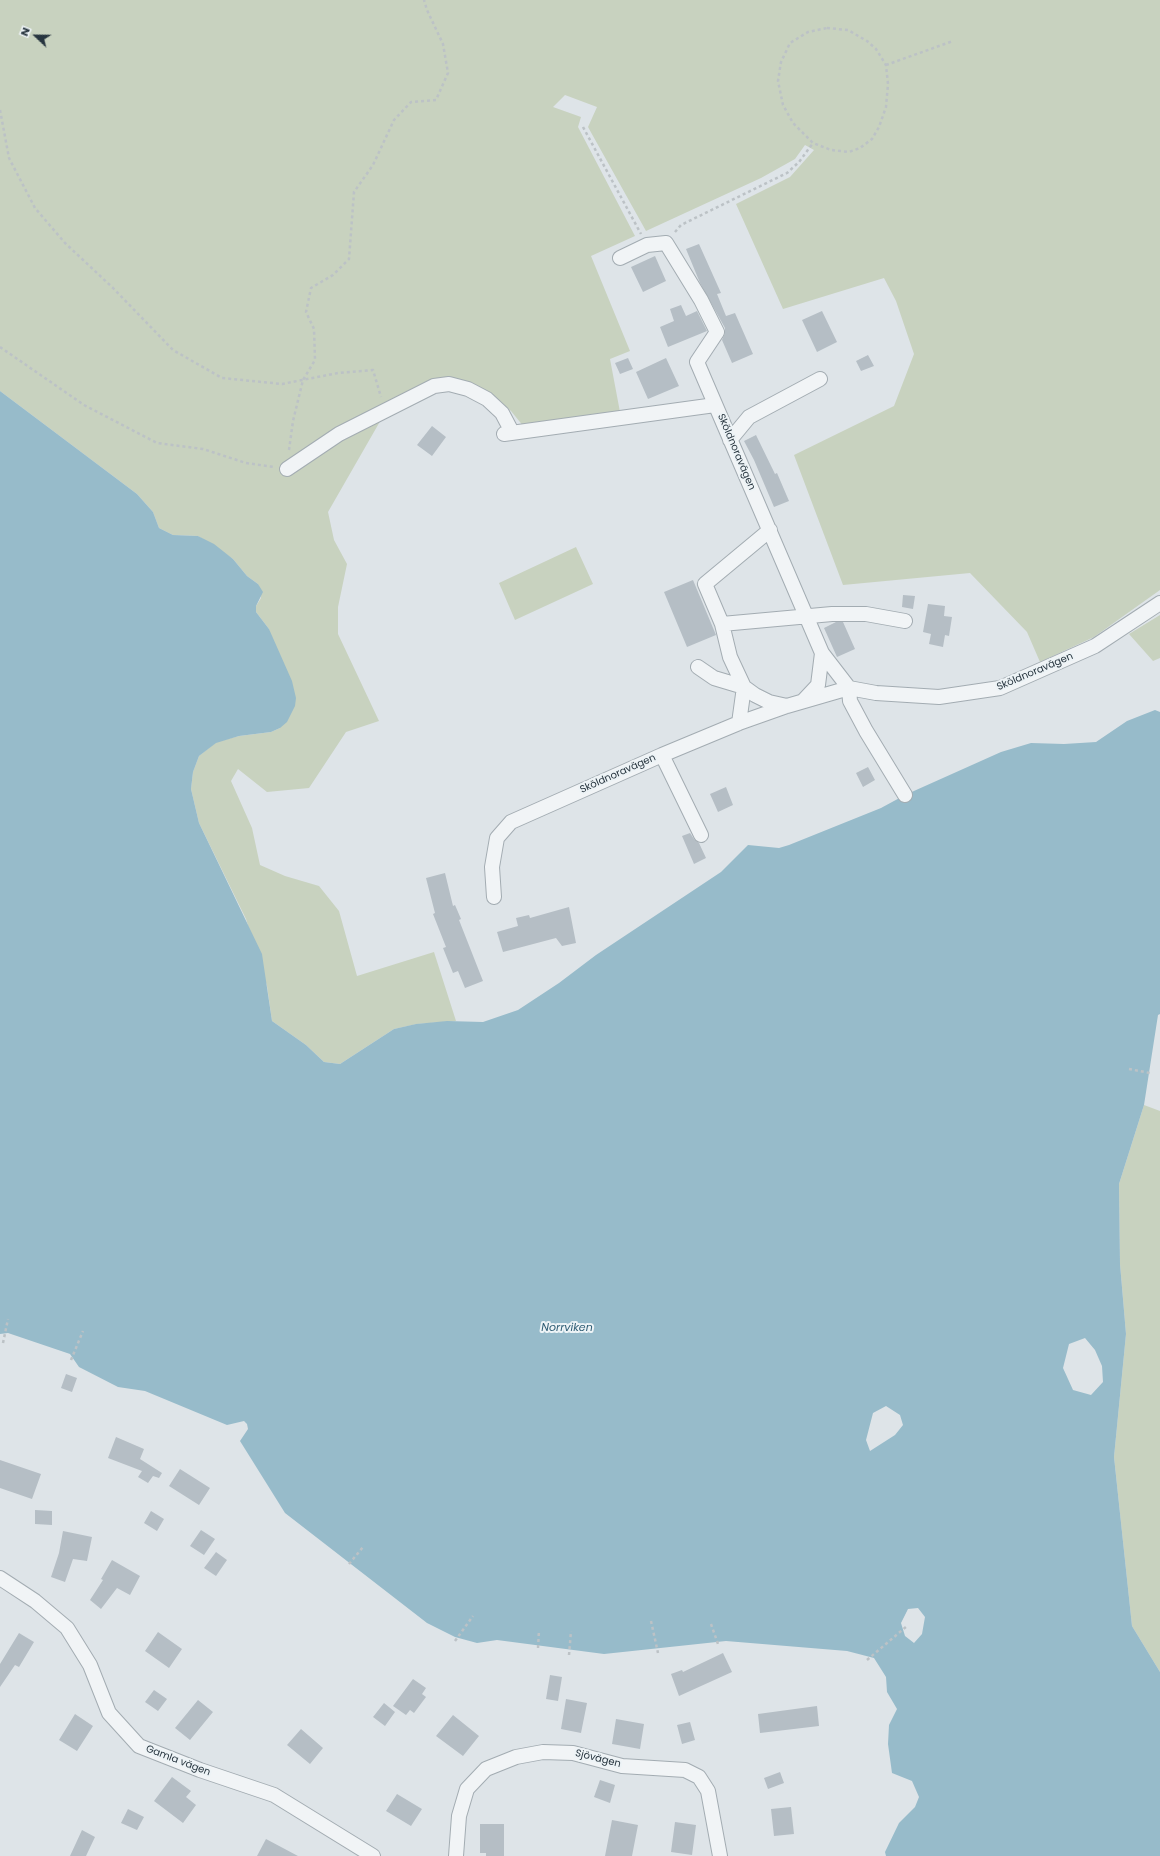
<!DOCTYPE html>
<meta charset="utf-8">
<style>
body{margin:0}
#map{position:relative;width:1160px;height:1856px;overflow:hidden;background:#dee4e8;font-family:Poppins,sans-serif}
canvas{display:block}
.north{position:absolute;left:16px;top:16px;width:40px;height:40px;-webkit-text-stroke:3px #edf3f6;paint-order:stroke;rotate:292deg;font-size:11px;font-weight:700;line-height:16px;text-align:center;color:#27353f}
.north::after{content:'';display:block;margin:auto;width:14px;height:18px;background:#27353f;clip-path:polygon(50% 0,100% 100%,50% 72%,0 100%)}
</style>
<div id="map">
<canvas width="1160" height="1856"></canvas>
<div class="north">N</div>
</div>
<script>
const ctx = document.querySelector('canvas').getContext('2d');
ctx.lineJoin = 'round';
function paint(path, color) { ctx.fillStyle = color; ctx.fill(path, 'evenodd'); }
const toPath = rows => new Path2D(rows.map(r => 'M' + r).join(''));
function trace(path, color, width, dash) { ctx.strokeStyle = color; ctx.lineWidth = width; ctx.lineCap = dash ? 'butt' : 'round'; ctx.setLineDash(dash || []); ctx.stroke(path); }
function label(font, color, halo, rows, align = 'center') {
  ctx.font = font + ' Poppins,sans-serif'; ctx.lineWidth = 4; ctx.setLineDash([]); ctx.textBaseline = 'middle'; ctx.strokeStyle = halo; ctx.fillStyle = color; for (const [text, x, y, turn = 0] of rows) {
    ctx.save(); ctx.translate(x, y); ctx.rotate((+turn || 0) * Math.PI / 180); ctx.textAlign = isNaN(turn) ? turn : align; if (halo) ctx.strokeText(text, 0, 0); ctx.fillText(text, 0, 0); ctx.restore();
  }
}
const green = toPath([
 [0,0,1160,0,1160,590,1094,637,1040,662,1027,632,970,573,843,585,794,455,894,406,914,354,896,301,884,278,783,309,736,204,790,177,814,150,805,145,795,159,761,178,646,231,588,127,597,107,565,95,553,107,581,117,578,127,635,236,591,256,630,351,610,359,620,412,524,427,511,411,491,394,471,384,390,404,328,512,334,540,347,564,338,607,338,634,379,721,346,732,309,788,267,792,238,769,231,781,252,828,260,865,285,876,319,886,339,911,357,976,434,952,456,1021,417,1024,394,1029,340,1064,324,1062,306,1045,272,1021,267,986,246,919,199,823,191,789,193,772,199,756,216,742,239,736,271,732,280,728,269,629,256,612,256,606,261,598,258,584,247,576,233,559,198,536,173,535,159,528,153,512,137,494,0,391],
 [576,547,593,584,515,620,499,583],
 [1160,615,1160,658,1153,661,1129,634],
 [1144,1105,1160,1111,1160,1672,1132,1626,1114,1457,1126,1334,1120,1264,1119,1184]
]);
const water = toPath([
 [0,391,137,494,153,512,159,528,173,535,198,536,214,544,233,559,247,576,258,584,263,592,256,606,256,612,269,629,292,681,296,698,295,706,287,722,280,728,271,732,239,736,216,743,199,756,193,772,191,789,199,823,262,954,272,1021,306,1045,324,1062,340,1064,394,1029,416,1024,447,1021,483,1022,518,1010,559,983,596,955,721,872,748,845,779,848,789,845,881,808,905,795,1001,752,1031,743,1064,744,1096,742,1127,721,1155,710,1160,712,1160,1014,1158,1015,1144,1105,1119,1184,1120,1264,1126,1334,1114,1457,1132,1626,1160,1672,1160,1856,886,1856,885,1852,899,1823,915,1807,919,1797,912,1781,892,1773,888,1744,889,1725,897,1709,887,1692,886,1677,874,1658,847,1651,726,1641,604,1654,497,1640,477,1643,455,1637,427,1623,285,1513,240,1441,248,1429,247,1424,244,1421,227,1425,145,1391,118,1387,79,1367,70,1354,8,1333,0,1334],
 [1085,1338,1095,1350,1102,1366,1103,1382,1091,1395,1073,1390,1063,1368,1069,1344],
 [886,1406,900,1415,903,1425,895,1435,870,1451,866,1440,873,1413],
 [918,1608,925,1617,922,1634,914,1643,905,1636,901,1623,908,1609]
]);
const building = toPath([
 [699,244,721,293,717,294,726,316,735,313,753,354,732,363,722,340,725,333,725,328,700,283,686,249],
 [655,256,666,281,643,292,631,267],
 [681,305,686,316,697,311,707,331,668,347,660,327,674,321,670,309],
 [822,311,837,342,817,352,802,320],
 [868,355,874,366,861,371,856,361],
 [628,358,633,369,620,374,615,363],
 [666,358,679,386,648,399,636,372],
 [432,426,446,437,432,456,417,445],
 [756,435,775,474,777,473,789,501,774,507,754,460,744,441],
 [693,580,716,635,687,647,664,592],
 [903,595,915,596,913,609,902,607],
 [928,604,945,606,944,616,952,617,949,636,945,635,943,647,929,644,931,634,923,632],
 [836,622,843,622,855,649,837,657,824,628],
 [868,767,875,780,863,787,856,773],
 [726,787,733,805,718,812,710,794],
 [690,833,694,839,699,843,706,858,694,864,682,836],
 [445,873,453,906,455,905,461,919,459,920,483,981,465,988,458,971,453,973,443,948,446,947,433,914,435,913,426,878],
 [569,907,576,943,562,946,556,938,503,952,497,932,518,926,516,918,529,915,530,918],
 [66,1374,77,1378,72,1392,61,1388],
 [116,1437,144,1449,140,1459,162,1473,159,1478,153,1476,148,1483,138,1477,142,1471,108,1458],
 [0,1460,41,1474,32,1499,0,1488],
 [180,1469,210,1488,199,1505,169,1486],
 [35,1510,52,1511,52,1525,35,1524],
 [151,1511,164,1519,157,1531,144,1523],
 [201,1530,215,1539,204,1555,190,1546],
 [63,1531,92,1537,87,1561,73,1559,65,1582,51,1577,59,1553],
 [216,1552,227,1560,216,1576,204,1568],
 [112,1560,140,1576,130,1595,117,1588,101,1609,90,1600,103,1580,101,1579],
 [158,1632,182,1649,169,1668,145,1651],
 [19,1633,34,1642,19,1667,15,1665,0,1687,0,1664],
 [723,1653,732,1672,679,1696,671,1674,682,1670,683,1672],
 [550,1675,562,1677,558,1701,546,1699],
 [413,1679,426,1688,422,1694,426,1697,414,1713,410,1710,406,1715,393,1706],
 [154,1690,167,1699,158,1711,145,1702],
 [566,1699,587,1703,581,1733,561,1729],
 [198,1700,213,1712,190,1740,175,1728],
 [384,1703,395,1712,385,1726,373,1717],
 [817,1706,819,1726,760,1733,758,1714],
 [75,1714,93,1726,77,1751,59,1740],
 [453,1715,479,1736,463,1756,436,1736],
 [616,1719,644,1724,640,1749,612,1744],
 [690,1722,695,1740,682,1744,677,1725],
 [301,1729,323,1748,310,1764,287,1745],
 [780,1772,784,1783,768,1789,764,1778],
 [172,1777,191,1791,186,1797,196,1805,183,1823,154,1801],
 [600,1780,615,1785,610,1803,594,1797],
 [397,1794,422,1809,411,1826,386,1811],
 [791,1807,794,1834,774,1836,771,1809],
 [128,1809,144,1817,137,1830,121,1823],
 [612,1820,638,1825,632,1856,605,1856],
 [675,1822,696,1825,692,1855,671,1852],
 [480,1824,504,1824,504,1856,486,1856,486,1853,480,1853],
 [82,1830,95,1837,86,1856,70,1856],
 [266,1839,298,1856,257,1856]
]);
const path = toPath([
 [827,28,848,30,867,41,876,49,886,65,888,84,886,107,879,127,872,139,860,148,849,152,831,150,813,143,793,123,783,105,778,81,781,62,790,43,808,32,827,28],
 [886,65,953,41],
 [0,110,9,158,35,208,65,243,113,288,173,350,222,378,282,384,338,373,373,370,381,397],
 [583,127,641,234],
 [675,232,681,225,787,173,799,162,813,143],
 [0,347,84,405,157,443,203,449,246,463,274,467],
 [289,450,293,421,303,380,315,360,314,329,306,312,311,288,333,275,349,259,354,192,373,165,394,120,411,102,436,100,448,73,443,44,427,10,424,0],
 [1129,1069,1150,1073],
 [3,1343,8,1319],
 [71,1360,83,1331],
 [349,1564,363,1547],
 [651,1621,658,1653],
 [711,1624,718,1644],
 [455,1641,473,1616],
 [538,1648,539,1630],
 [569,1655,571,1631],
 [867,1660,907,1626]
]);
const minor = toPath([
 [620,258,647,245,666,243,701,300,717,332,697,362,822,653,849,688],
 [504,434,715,405],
 [730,440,749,417,820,379],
 [287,469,339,434,434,386,449,384,468,389,487,399,502,413,512,432],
 [770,530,705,584,722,624,730,657,744,687,755,695,769,702,787,706],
 [722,624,832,614,866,614,905,621],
 [698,667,714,678,744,687,739,723],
 [849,688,850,701,866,731,905,795],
 [803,701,818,685,822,653],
 [662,755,701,835],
 [494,897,492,867,497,838,511,822,662,755,739,723,787,706,849,688,876,693,939,697,1000,688,1095,646,1160,603],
 [0,1578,35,1601,67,1628,90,1665,109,1713,139,1746,200,1770,274,1795,373,1856],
 [456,1856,459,1816,467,1789,486,1769,516,1757,543,1752,573,1753,622,1766,685,1770,699,1777,708,1791,720,1856]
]);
const streetNames = [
 ["Sköldnoravägen",736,452,67],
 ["Sköldnoravägen",1035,672,-23],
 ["Sköldnoravägen",618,774,-24],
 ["Sjövägen",598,1759,14],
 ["Gamla vägen",178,1761,21]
];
const waterNames = [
 ["Norrviken",567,1328]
];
paint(green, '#c8d2bf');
paint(water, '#97bbca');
paint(building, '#b5bec5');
trace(minor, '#a3acb2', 16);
trace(path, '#bcc2c6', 2.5, [3, 3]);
trace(minor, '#f1f4f6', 14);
label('10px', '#27353f', '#edf3f6', streetNames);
label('italic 11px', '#2f5d74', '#edf3f6', waterNames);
</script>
